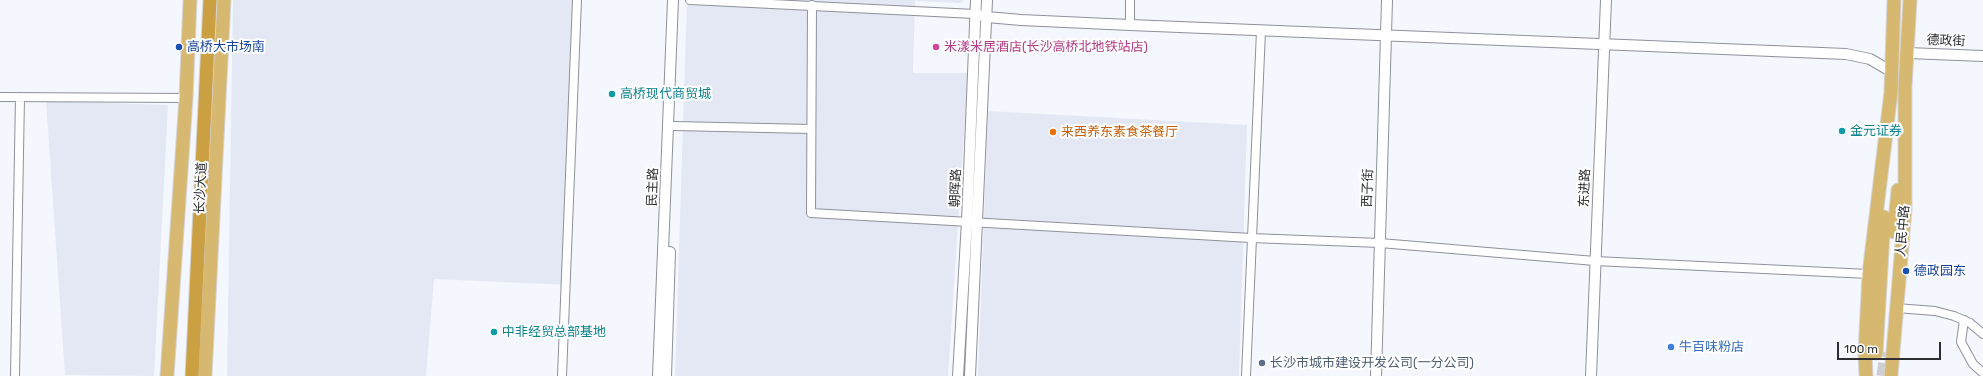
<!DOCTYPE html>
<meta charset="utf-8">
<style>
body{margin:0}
#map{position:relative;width:1983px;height:376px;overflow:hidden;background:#f5f7fe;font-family:Rubik,sans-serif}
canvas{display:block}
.scale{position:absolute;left:1837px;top:342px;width:104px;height:18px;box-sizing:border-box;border:2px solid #2d2e31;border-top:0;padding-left:5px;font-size:12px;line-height:14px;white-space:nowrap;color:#2d2e31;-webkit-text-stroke:3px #fff;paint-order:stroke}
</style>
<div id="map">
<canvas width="1983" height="376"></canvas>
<div class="scale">100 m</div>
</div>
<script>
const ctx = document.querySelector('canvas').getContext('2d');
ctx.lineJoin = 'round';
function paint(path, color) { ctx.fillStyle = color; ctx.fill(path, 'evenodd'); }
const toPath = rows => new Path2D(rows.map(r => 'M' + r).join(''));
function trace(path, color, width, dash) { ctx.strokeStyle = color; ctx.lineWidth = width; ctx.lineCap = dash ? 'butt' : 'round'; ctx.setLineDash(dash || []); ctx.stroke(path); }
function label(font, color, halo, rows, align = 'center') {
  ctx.font = font + ' Rubik,"Noto Sans SC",sans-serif'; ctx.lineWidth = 4; ctx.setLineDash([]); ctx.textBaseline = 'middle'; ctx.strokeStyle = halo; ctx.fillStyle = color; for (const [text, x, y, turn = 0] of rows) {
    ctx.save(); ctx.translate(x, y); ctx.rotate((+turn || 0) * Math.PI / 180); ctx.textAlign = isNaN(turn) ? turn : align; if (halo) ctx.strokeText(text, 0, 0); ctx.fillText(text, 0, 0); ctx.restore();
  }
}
const built = toPath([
 [233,0,581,0,570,285,434,279,426,376,227,376],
 [687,0,964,0,961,3,915,1,913,73,968,73,948,376,675,376],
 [46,101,168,105,154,376,65,375],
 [988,111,1247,125,1239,376,978,376]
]);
const primaryTunnel = toPath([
 [1883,376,1886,352]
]);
const minor = toPath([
 [690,0,975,14],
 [1130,0,1130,25],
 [812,5,811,213,1251,238,1380,243,1595,261,1869,274],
 [0,97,186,98],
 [674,126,811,129],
 [1896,308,1935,311,1954,316,1970,323,1983,334],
 [1964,320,1961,342,1973,364,1982,372],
 [15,376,20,97],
 [562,376,577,0],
 [1246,376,1261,31]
]);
const tertiary = toPath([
 [975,14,987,17,1021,20,1130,25,1846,54,1870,59,1892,72],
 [1908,53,1983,56],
 [658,376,673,0],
 [666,376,670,252],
 [958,376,967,221,976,0],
 [970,376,987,0],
 [1376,376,1387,0],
 [1591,376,1606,0]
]);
const primary = toPath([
 [1894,232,1898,190],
 [1876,353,1884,217],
 [167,376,186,98,190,0],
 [205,376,224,0],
 [1866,376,1865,353,1869,274,1891,92,1894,0],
 [1891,376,1905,209,1905,86,1910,0]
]);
const trunk = toPath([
 [192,376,210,0]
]);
const markers = [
 [179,47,4,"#1a4fb4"],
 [936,47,4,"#d1479c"],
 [612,94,4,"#0f9aa8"],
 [1842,131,4,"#0f9aa8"],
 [1053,132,4,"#e8710a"],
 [1906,271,4,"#1a4fb4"],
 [494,332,4,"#0f9aa8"],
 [1671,347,4,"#3f7fe0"],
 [1262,363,4,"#5c6f8a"]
];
const streetNames = [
 ["德政街",1946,41,2],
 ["民主路",653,187,-88],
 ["长沙大道",201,188,-87],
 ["朝晖路",956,188,-88],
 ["西子街",1368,188,-88],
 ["东进路",1585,188,-88],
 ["人民中路",1903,231,-85]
];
const transitNames = [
 ["高桥大市场南",187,47],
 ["德政园东",1914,271]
];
const hotelNames = [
 ["米漾米居酒店(长沙高桥北地铁站店)",944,47]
];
const cultureNames = [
 ["高桥现代商贸城",620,94],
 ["金元证券",1850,131],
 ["中非经贸总部基地",502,332]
];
const foodNames = [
 ["来西养东素食茶餐厅",1061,132]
];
const shopNames = [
 ["牛百味粉店",1679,347]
];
const serviceNames = [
 ["长沙市城市建设开发公司(一分公司)",1270,363]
];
paint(built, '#e3e8f4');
trace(primaryTunnel, '#cdcfd5', 13, [13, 6]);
trace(minor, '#8e9199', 10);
trace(tertiary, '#8e9199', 12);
trace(primary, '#d5d5d6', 15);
trace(trunk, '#d5d5d6', 15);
trace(minor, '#fff', 8);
trace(tertiary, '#fff', 10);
trace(primary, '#d7b871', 13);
trace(trunk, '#caa042', 13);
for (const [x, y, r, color] of markers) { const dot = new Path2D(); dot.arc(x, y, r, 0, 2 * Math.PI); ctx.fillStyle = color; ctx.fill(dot); trace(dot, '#fff', 1.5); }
label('13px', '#2d2e31', '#fff', streetNames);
label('13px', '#164399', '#fff', transitNames, 'left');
label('13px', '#b23c85', '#fff', hotelNames, 'left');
label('13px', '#0d838f', '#fff', cultureNames, 'left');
label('13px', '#c56008', '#fff', foodNames, 'left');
label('13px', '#366cbe', '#fff', shopNames, 'left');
label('13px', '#4e5e75', '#fff', serviceNames, 'left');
</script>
